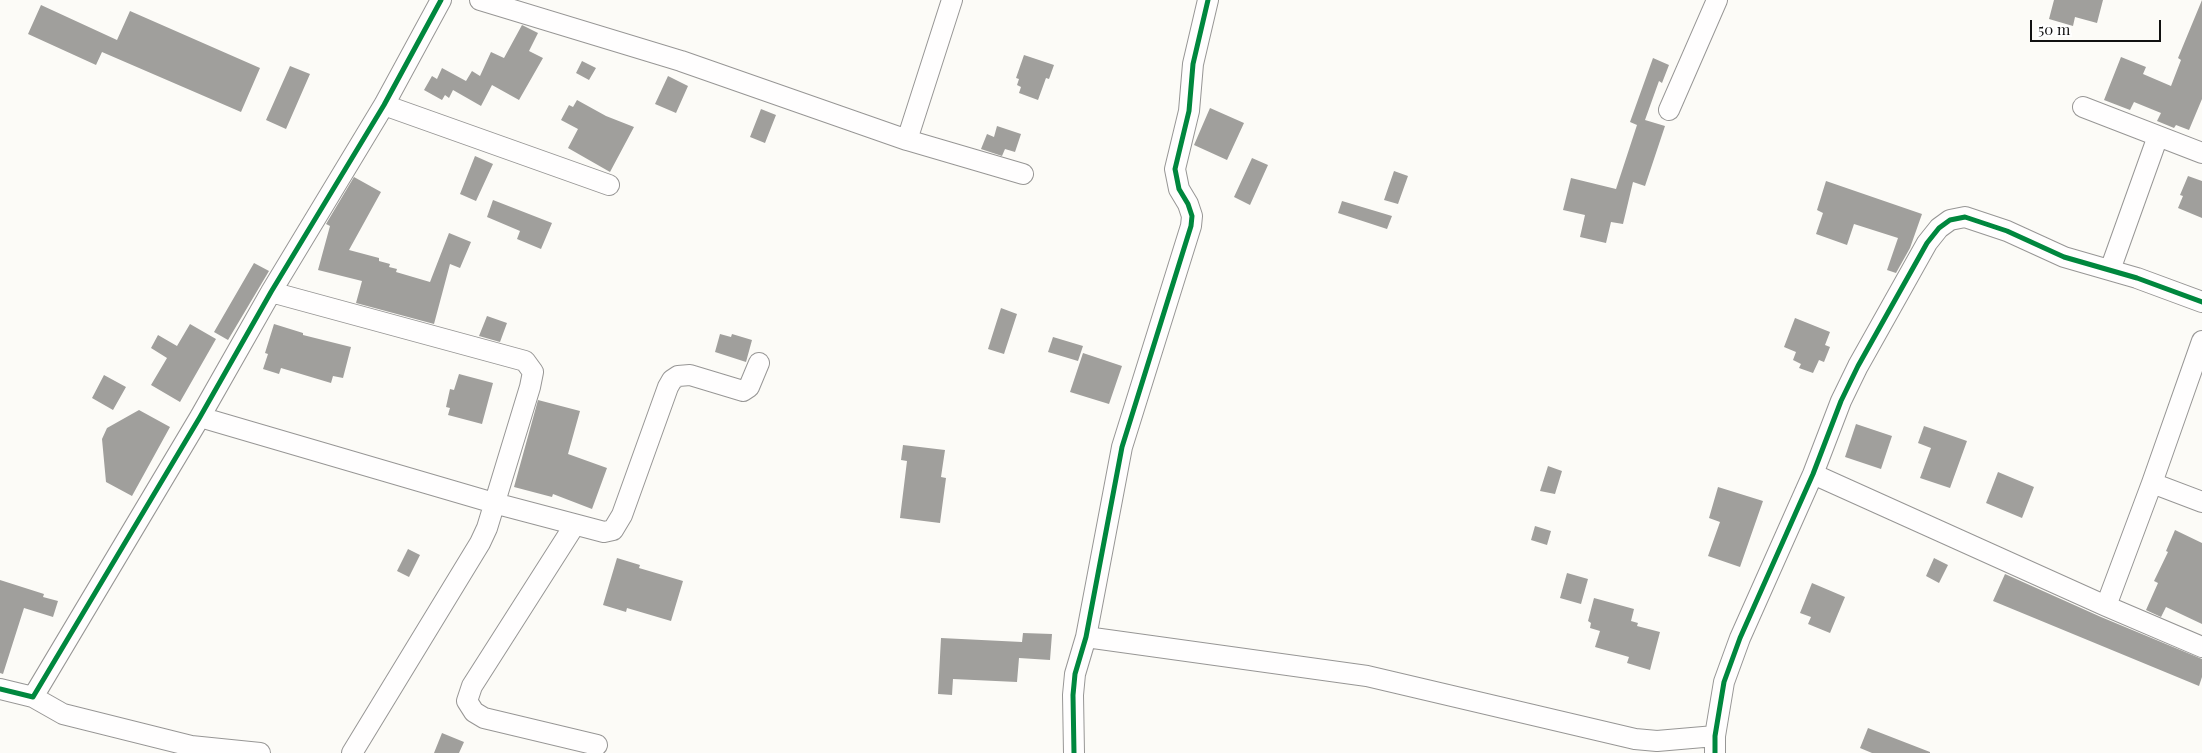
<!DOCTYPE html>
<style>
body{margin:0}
#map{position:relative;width:2202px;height:753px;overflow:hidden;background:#fcfbf7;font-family:"Playfair Display",serif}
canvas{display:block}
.scale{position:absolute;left:2030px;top:20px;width:131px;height:22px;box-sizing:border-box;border:2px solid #111;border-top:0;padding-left:6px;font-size:15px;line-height:18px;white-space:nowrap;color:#111;-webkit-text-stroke:4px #fff;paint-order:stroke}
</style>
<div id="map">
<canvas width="2202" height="753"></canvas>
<div class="scale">50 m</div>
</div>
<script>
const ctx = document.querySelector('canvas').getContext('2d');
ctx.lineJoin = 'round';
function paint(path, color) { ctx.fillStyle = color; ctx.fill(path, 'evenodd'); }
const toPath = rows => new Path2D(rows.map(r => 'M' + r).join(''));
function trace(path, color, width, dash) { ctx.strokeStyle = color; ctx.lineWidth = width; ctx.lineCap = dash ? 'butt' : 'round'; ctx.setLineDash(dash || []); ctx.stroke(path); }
const building = toPath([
 [2054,0,2103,0,2097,23,2075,17,2073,26,2049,19],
 [2202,0,2202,99,2189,130,2176,125,2174,128,2157,121,2161,113,2134,102,2130,110,2104,100,2121,57,2146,67,2143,74,2171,86,2181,60,2178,58],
 [41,5,117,40,130,11,260,68,241,112,102,52,96,65,28,34],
 [522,25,538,33,529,51,543,58,519,100,492,85,481,106,453,90,449,98,445,95,442,100,424,90,432,76,437,79,442,68,466,81,472,71,480,76,491,52,504,58],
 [1024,55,1054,65,1049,79,1046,78,1038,100,1019,93,1021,87,1017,85,1019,79,1016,78],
 [1653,58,1669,65,1662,83,1659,81,1645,120,1665,126,1645,186,1633,182,1623,224,1611,222,1606,243,1580,237,1585,215,1563,210,1571,178,1616,189,1637,125,1630,122],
 [582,61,596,68,589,80,576,73],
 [290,66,310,74,286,129,266,120],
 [668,76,688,86,676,113,655,104],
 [577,100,606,116,634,127,610,172,568,148,578,129,561,120,569,105,573,107],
 [1210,108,1244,123,1227,160,1194,145],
 [761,109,776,115,765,143,750,137],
 [997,126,1021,134,1015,152,1005,149,1002,156,981,149,987,134,994,137],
 [475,156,493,164,476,201,460,194],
 [1252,158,1268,165,1250,205,1234,197],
 [1394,171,1408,176,1398,204,1384,200],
 [2188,176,2202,181,2202,218,2178,208,2183,196,2180,195],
 [354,177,381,192,349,250,379,258,379,261,390,264,389,267,397,269,396,272,430,282,449,233,471,242,460,268,450,264,434,324,356,303,362,281,318,270,330,226,326,224],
 [1826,181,1922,214,1910,248,1896,273,1887,270,1898,238,1854,224,1847,245,1816,234,1823,213,1817,210],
 [493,200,552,223,541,249,517,239,520,231,487,217],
 [1342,201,1392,216,1387,229,1338,213],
 [254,263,269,271,228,340,214,332],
 [1001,308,1017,314,1004,354,988,349],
 [487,316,507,323,500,342,479,336],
 [1795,318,1830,332,1825,345,1830,347,1824,362,1819,360,1813,373,1799,368,1801,364,1793,360,1796,352,1784,347],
 [190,324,216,339,180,402,151,385,167,358,151,348,158,335,177,346],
 [274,324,303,333,303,335,351,347,343,378,333,376,331,383,281,368,279,374,263,369,268,354,265,353],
 [720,334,731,337,732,334,752,340,746,362,715,352],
 [1053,337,1083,346,1078,361,1048,352],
 [1083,353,1122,366,1109,404,1070,392],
 [459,374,493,383,482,424,448,415,450,408,446,407,450,389,454,390],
 [104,375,126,387,113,410,92,398],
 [538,400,580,411,568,454,607,468,592,509,553,494,552,497,514,487],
 [139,410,170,427,132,496,106,482,102,439,107,428],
 [1856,424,1892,436,1881,469,1845,457],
 [1924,426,1967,441,1950,488,1920,478,1931,448,1918,443],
 [903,445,945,450,941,477,946,478,940,523,900,518,907,461,901,460],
 [1548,466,1562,471,1555,494,1540,491],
 [1998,472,2034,487,2022,518,1986,503],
 [1718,487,1763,501,1740,567,1708,556,1720,522,1709,518],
 [1535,526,1551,531,1547,545,1531,540],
 [2175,530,2202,543,2202,624,2166,607,2161,617,2146,610,2158,583,2154,581,2168,552,2166,551],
 [408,549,420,555,409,577,397,571],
 [617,558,640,565,639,568,683,581,671,621,627,608,626,612,603,605],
 [1934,558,1948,565,1939,583,1926,576],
 [1567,573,1588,579,1581,604,1560,598],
 [2005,574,2101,617,2202,659,2202,677,2199,686,1993,601],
 [0,580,44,594,43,597,58,601,53,617,24,608,3,674,0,673],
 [1812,583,1845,597,1830,633,1808,624,1811,617,1800,613],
 [1594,598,1634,609,1631,621,1638,623,1637,626,1660,632,1650,670,1627,663,1629,657,1595,647,1600,631,1590,628,1591,623,1588,621],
 [1023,633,1052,634,1050,660,1019,658,1017,682,953,679,952,695,938,694,941,638,1022,642],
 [1868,728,1930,752,1930,753,1872,753,1860,748],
 [442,733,464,742,459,753,434,753]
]);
const minor = toPath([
 [480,0,681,61,907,140,1023,174],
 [384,105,609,185],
 [2083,107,2202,153],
 [1669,110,1717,0],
 [907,140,952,0],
 [2110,270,2158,136],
 [271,292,525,361,533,372,530,387,487,528,480,543,352,753],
 [200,417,494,503,604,532,613,530,622,515,668,387,672,380,678,376,690,375,743,391,749,387,759,363],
 [1813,474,2106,606,2202,647],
 [2152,483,2202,502],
 [574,526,472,686,467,701,474,712,484,718,597,745],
 [2106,606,2152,483,2202,341],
 [1086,637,1367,676,1635,739,1657,741,1715,736],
 [0,689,33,697,200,417,271,292,384,105,441,0],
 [33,697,63,714,191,746,260,753],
 [1074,753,1073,695,1075,674,1086,637,1122,447,1191,226,1192,216,1188,204,1179,189,1175,169,1189,111,1193,64,1208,0],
 [1715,753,1715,736,1724,682,1740,638,1813,474,1841,401,1858,366,1927,243,1939,228,1950,220,1965,217,2007,231,2064,257,2137,278,2202,302]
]);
const cycleway = toPath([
 [0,689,33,697,200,417,271,292,384,105,441,0],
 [1074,753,1073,695,1075,674,1086,637,1122,447,1191,226,1192,216,1188,204,1179,189,1175,169,1189,111,1193,64,1208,0],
 [1715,753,1715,736,1724,682,1740,638,1813,474,1841,401,1858,366,1927,243,1939,228,1950,220,1965,217,2007,231,2064,257,2137,278,2202,302]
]);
paint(building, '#a09f9c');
trace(minor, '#979695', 22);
trace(minor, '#fffefe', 20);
trace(cycleway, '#00873e', 5);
</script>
